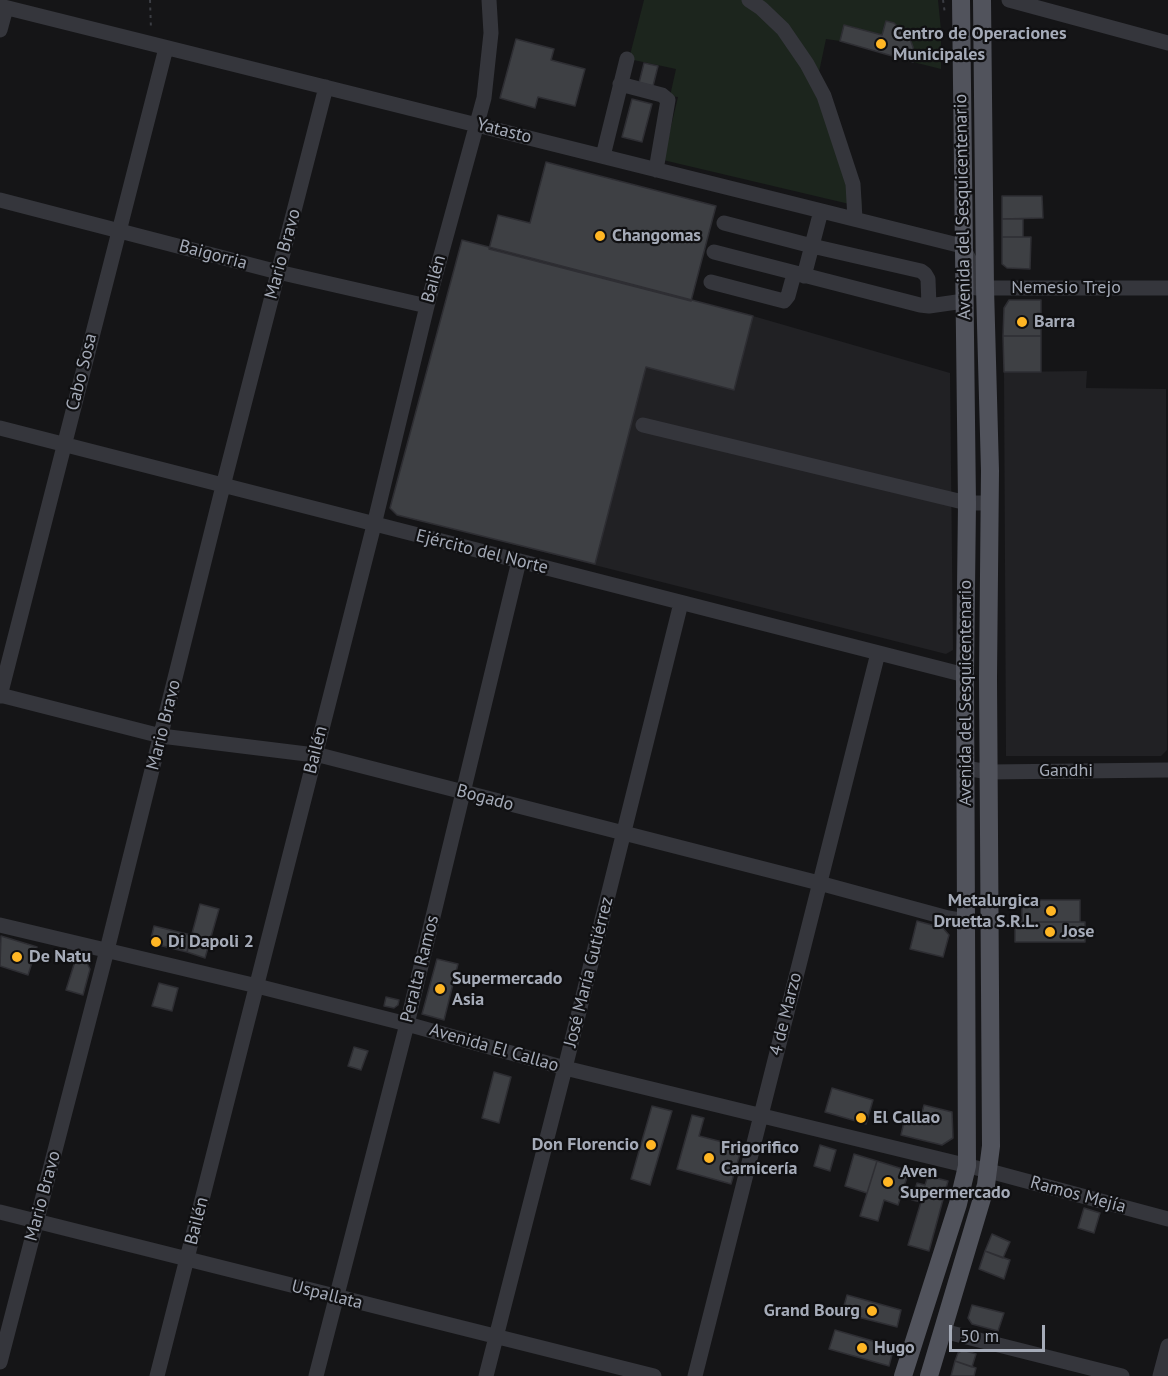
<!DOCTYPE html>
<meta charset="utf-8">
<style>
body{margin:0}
#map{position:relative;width:1168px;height:1376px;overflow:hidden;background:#151517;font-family:"PT Sans",sans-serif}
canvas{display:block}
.scale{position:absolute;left:949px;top:1325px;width:96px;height:27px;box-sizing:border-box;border:3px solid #a5abb8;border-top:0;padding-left:8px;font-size:18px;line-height:21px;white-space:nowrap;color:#a5abb8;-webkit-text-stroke:4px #101012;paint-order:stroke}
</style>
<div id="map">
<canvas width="1168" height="1376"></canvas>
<div class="scale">50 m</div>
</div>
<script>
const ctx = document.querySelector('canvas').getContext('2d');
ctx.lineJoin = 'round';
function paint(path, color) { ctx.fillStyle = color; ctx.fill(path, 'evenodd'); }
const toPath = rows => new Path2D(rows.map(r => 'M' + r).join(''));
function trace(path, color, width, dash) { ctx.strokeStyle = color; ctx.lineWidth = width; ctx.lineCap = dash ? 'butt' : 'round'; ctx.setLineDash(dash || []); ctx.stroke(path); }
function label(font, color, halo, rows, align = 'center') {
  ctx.font = font + ' "PT Sans",sans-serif'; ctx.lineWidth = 4.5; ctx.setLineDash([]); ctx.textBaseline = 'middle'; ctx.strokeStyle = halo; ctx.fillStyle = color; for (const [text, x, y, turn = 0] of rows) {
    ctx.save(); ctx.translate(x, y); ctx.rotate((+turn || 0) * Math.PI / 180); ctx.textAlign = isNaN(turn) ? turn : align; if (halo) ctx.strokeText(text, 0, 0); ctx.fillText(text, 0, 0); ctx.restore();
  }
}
const built = toPath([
 [462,240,753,316,950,373,953,650,946,654,397,515,390,508],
 [1087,371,1086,388,1166,389,1167,750,1161,756,1006,756,1004,372]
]);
const green = toPath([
 [644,0,938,0,941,30,941,69,913,62,913,47,910,38,894,23,887,21,882,35,845,25,840,41,826,39,819,72,860,184,862,207,663,160,678,97,670,96,676,69,629,59]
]);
const building = toPath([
 [886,21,894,23,910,39,913,47,913,62,840,41,844,25,882,35,886,21],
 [516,39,554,49,551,60,585,69,575,106,538,97,535,108,500,98,516,39],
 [644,63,658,66,653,86,639,83,644,63],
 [632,99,652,104,642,142,622,137,632,99],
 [546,162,716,206,691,301,489,249,498,215,530,223,546,162],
 [1002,196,1042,196,1043,218,1002,219,1002,196],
 [1002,219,1023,219,1023,237,1002,237,1002,219],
 [1002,237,1031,237,1030,269,1007,268,1002,264,1002,237],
 [462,240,753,316,734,390,646,367,595,564,397,515,390,508,462,240],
 [1009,300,1041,300,1041,336,1003,336,1004,308,1009,300],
 [1003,336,1041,336,1041,372,1004,372,1003,336],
 [1022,900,1080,900,1080,922,1022,922,1022,900],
 [200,904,219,909,205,958,187,952,200,904],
 [917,921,943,928,949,935,943,957,910,949,917,921],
 [1015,922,1085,922,1085,942,1015,942,1015,922],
 [154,926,191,935,187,952,150,943,154,926],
 [1,936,37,947,28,975,0,966,1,936],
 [76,958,86,961,90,969,83,995,66,990,76,958],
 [437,959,458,964,444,1020,422,1014,437,959],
 [159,983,178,988,172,1011,152,1006,159,983],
 [386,997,399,1000,398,1005,394,1008,384,1006,386,997],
 [354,1047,368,1051,361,1070,348,1066,354,1047],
 [494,1072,511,1077,499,1123,482,1118,494,1072],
 [832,1088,873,1100,866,1124,825,1112,832,1088],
 [924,1105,952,1112,953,1138,942,1145,901,1135,906,1113,921,1117,924,1105],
 [652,1106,672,1111,650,1185,631,1179,652,1106],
 [692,1115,704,1118,699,1136,742,1147,731,1184,677,1169,692,1115],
 [820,1145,836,1150,830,1171,814,1166,820,1145],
 [854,1154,877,1161,867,1193,845,1186,854,1154],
 [877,1161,909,1171,898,1205,884,1200,878,1221,860,1216,877,1161],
 [928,1176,948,1181,929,1251,908,1245,921,1202,912,1200,917,1183,925,1185,928,1176],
 [1084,1208,1100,1213,1094,1233,1078,1228,1084,1208],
 [992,1234,1010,1242,1003,1258,985,1251,992,1234],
 [985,1251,1010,1260,1004,1279,979,1269,985,1251],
 [847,1295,901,1310,897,1327,842,1313,847,1295],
 [972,1305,1004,1313,998,1331,972,1324,968,1318,972,1305],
 [835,1330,894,1347,889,1366,829,1349,835,1330],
 [963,1350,976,1354,972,1367,955,1361,958,1353,963,1350],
 [955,1361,976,1368,974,1376,951,1376,955,1361]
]);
const path = toPath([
 [150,0,151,30],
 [943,0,945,14]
]);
const minor = toPath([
 [749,0,761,8,783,29,807,64,824,96,853,184,855,219],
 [1009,0,1168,43],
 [0,6,962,246,985,288],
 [0,30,6,8],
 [620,84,662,95,668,100,656,170],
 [603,156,627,59],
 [0,200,278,272,427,306],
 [724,223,812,246,921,271,925,274,928,279,929,306],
 [714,252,920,305,929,306,964,301],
 [804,276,821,211],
 [711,282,784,301,788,296,794,274],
 [976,288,1168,288],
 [643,425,967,503,990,503],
 [0,428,965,675],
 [0,695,161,736,323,756,819,883,948,918,966,921],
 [0,696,166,48],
 [965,768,989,772,1168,770],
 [0,925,257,986,407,1024,565,1068,989,1171,1168,1219],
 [0,1212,654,1376],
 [943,1331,1122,1376],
 [0,1362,107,950,223,486,326,87],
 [157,1376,374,525,427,306,484,98,491,33,489,0],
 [316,1376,407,1024,519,561],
 [486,1376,565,1068,681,603],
 [695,1376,878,653],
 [1160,1376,1168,1346]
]);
const major = toPath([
 [903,1376,958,1204,967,1166,965,675,967,503,961,0],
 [929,1376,986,1185,991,1146,988,678,990,471,985,288,982,0]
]);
const markers = [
 [881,44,6,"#ffb624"],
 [600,236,6,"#ffb624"],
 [1022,322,6,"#ffb624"],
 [1051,911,6,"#ffb624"],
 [1050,932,6,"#ffb624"],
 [156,942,6,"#ffb624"],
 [17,957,6,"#ffb624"],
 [440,989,6,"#ffb624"],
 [861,1118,6,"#ffb624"],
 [651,1145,6,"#ffb624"],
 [709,1158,6,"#ffb624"],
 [888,1182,6,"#ffb624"],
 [872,1311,6,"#ffb624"],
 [862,1348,6,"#ffb624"]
];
const poiNames = [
 ["Centro de Operaciones",893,34],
 ["Municipales",893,55],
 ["Changomas",612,236],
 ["Barra",1034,322],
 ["Metalurgica",1039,901,"right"],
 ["Druetta S.R.L.",1039,922,"right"],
 ["Jose",1062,932],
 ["Di Dapoli 2",168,942],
 ["De Natu",29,957],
 ["Supermercado",452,979],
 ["Asia",452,1000],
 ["El Callao",873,1118],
 ["Don Florencio",639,1145,"right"],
 ["Frigorifico",721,1148],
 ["Carnicería",721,1169],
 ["Aven",900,1172],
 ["Supermercado",900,1193],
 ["Grand Bourg",860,1311,"right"],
 ["Hugo",874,1348]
];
const streetNames = [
 ["Yatasto",504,131,14],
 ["Avenida del Sesquicentenario",963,207,-91],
 ["Mario Bravo",283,254,-75],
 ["Baigorria",213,255,15],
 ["Bailén",434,279,-75],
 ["Nemesio Trejo",1066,288],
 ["Cabo Sosa",82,372,-76],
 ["Ejército del Norte",482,552,14],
 ["Avenida del Sesquicentenario",966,693,-90],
 ["Mario Bravo",164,725,-76],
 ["Bailén",316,750,-76],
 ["Gandhi",1066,771],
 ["Bogado",485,798,15],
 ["Peralta Ramos",420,969,-76],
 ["José María Gutiérrez",589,972,-76],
 ["4 de Marzo",786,1014,-76],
 ["Avenida El Callao",494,1048,16],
 ["Ramos Mejía",1078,1195,15],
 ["Mario Bravo",43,1196,-75],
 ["Bailén",197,1221,-76],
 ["Uspallata",327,1295,14]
];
paint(built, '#212124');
paint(green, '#1c251d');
paint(building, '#3e4044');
trace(building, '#2e2e33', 1.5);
trace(path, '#3b3d43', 2, [3, 4.5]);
trace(minor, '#35363c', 15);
trace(major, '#51535c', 18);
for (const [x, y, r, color] of markers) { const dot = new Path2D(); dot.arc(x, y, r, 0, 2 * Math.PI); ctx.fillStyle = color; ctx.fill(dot); trace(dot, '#101012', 2); }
label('bold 18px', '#a5abb8', '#101012', poiNames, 'left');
label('18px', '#a5abb8', '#101012', streetNames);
</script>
